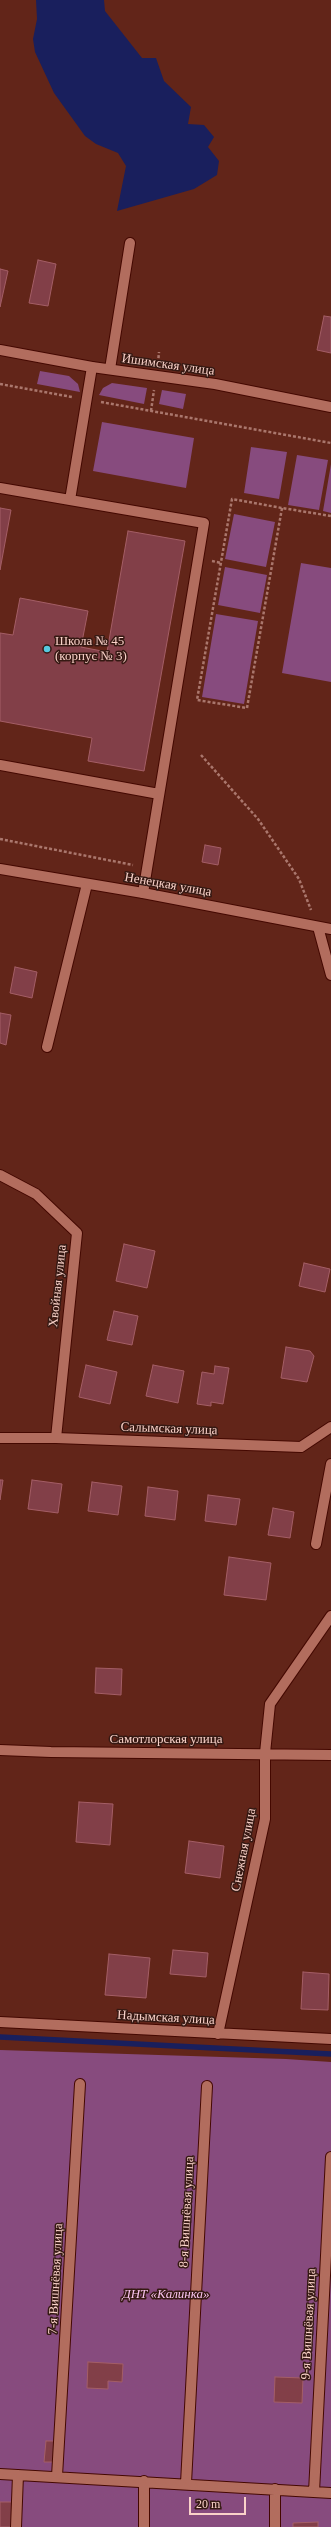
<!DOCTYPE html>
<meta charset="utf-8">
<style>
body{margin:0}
#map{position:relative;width:331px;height:2527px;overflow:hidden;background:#622519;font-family:"Times New Roman",serif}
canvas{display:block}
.scale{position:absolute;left:189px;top:2497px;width:57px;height:18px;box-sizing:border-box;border:2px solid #fad2c9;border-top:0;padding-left:5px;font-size:12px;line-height:14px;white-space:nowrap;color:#fad2c9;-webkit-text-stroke:3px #351913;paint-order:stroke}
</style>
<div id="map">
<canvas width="331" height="2527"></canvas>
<div class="scale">20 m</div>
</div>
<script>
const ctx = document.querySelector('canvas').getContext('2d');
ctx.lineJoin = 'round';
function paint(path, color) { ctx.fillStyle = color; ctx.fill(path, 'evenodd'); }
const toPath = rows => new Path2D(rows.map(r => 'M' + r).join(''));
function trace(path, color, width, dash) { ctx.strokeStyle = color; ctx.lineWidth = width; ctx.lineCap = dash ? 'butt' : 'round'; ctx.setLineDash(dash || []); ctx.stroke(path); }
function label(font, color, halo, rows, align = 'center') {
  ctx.font = font + ' "Times New Roman",serif'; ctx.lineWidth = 3; ctx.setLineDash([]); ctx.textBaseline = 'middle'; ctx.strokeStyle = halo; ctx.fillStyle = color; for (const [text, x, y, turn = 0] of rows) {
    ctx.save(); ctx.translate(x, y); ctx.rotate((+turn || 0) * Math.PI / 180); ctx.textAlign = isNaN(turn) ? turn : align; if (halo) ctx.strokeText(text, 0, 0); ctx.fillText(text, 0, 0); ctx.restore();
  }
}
const green = toPath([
 [40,371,69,376,78,384,80,392,37,384],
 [112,383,147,388,144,404,99,395,103,388],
 [162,390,186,394,183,409,159,404],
 [102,422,194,438,186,488,93,471],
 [251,447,287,452,279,499,244,493],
 [297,455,328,460,319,510,288,505],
 [331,464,331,513,323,511],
 [234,514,275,522,266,567,225,559],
 [301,563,331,568,331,682,282,673],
 [225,567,267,575,260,613,218,605],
 [216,614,258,621,244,704,202,697],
 [0,2050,286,2059,331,2062,331,2527,0,2527]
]);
const water = toPath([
 [36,0,104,0,105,11,142,58,156,58,164,81,191,107,188,124,204,125,214,137,208,147,219,161,217,175,194,189,117,211,126,166,118,153,96,144,85,136,54,93,35,52,33,39,37,19]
]);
const stream = toPath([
 [0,2037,331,2054]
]);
const building = toPath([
 [38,260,56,264,48,306,29,303,38,260],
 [0,269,8,271,0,307,0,269],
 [324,316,331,317,331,353,317,350,324,316],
 [0,508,11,510,0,570,0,508],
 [128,531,185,541,144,771,88,761,92,738,0,721,0,633,13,635,20,598,88,611,81,647,107,652,128,531],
 [205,845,221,848,218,865,202,862,205,845],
 [15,967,37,972,32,998,10,993,15,967],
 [0,1013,11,1015,6,1045,0,1043,0,1013],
 [124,1244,155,1251,147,1288,116,1281,124,1244],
 [304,1263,330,1269,325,1292,299,1286,304,1263],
 [114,1311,138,1316,132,1345,107,1340,114,1311],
 [286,1347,310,1351,314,1356,307,1382,281,1378,286,1347],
 [86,1365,117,1372,110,1404,79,1397,86,1365],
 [153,1365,184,1371,178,1403,146,1396,153,1365],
 [215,1366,229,1368,223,1404,211,1402,211,1406,197,1404,202,1372,214,1374,215,1366],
 [0,1480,3,1480,0,1500,0,1480],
 [32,1480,62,1484,58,1513,28,1509,32,1480],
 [92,1482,122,1486,118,1515,88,1511,92,1482],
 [148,1487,178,1491,175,1520,145,1516,148,1487],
 [208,1495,240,1499,236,1525,205,1521,208,1495],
 [273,1508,294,1512,290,1538,268,1535,273,1508],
 [229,1557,271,1563,266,1600,224,1595,229,1557],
 [96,1668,122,1669,121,1695,95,1693,96,1668],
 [79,1802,113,1804,110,1845,76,1842,79,1802],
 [189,1841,224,1846,220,1878,185,1873,189,1841],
 [173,1950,208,1953,206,1977,170,1974,173,1950],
 [109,1954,150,1958,146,1998,105,1995,109,1954],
 [303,1972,329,1974,328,2010,301,2009,303,1972],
 [88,2362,123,2364,122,2382,108,2381,108,2389,87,2388,88,2362],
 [275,2377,303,2378,302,2403,274,2402,275,2377],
 [46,2441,54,2441,53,2462,44,2462,46,2441],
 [0,2502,12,2502,11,2527,0,2527,0,2502],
 [318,2522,318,2527,293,2527,293,2523,318,2522]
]);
const path = toPath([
 [158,363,159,352],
 [0,384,72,397],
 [101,402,331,443],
 [151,411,154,390],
 [282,508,247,708,197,700,232,499,282,508,331,516],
 [212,561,221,563],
 [201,755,258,819,299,879,311,910],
 [0,839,133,865]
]);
const lane = toPath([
 [92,367,70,500,204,523,143,893],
 [110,369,130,243],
 [0,488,70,500],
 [0,765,159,794],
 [47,1047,87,884],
 [0,1438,56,1438]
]);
const street = toPath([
 [0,350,92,367,215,384,331,407],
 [0,869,143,893,331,929],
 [318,927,331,975],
 [0,1175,36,1194,77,1233,56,1438,301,1447,331,1427],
 [316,1544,331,1464],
 [0,1750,51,1752,331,1755],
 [0,2022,331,2039],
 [218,2034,265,1819,265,1753,270,1704,331,1616],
 [0,2474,331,2493],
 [57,2476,80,2084],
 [186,2483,207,2086],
 [314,2492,331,2157],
 [16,2527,18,2475],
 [144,2527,144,2481],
 [275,2527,275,2489]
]);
const markers = [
 [47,649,4,"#56c9e0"]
];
const streetNames = [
 ["Ишимская улица",168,365,8],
 ["Ненецкая улица",168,885,10],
 ["Хвойная улица",58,1286,-84],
 ["Салымская улица",169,1429,2],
 ["Самотлорская улица",166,1740],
 ["Снежная улица",244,1850,-79],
 ["Надымская улица",166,2018,3],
 ["8-я Вишнёвая улица",187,2212,-87],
 ["7-я Вишнёвая улица",56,2279,-87],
 ["9-я Вишнёвая улица",309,2324,-87]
];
const poiNames = [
 ["Школа № 45",55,642],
 ["(корпус № 3)",55,657]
];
const parkNames = [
 ["ДНТ «Калинка»",166,2295]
];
paint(green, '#874b7e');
paint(water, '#191f5d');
trace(stream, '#191f5d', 5.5);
paint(building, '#823f48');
trace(building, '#a45e66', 1);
trace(lane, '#440800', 12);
trace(street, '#440800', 12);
trace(path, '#aa776d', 2.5, [3, 2]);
trace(lane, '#b26d5e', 10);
trace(street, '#b26d5e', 10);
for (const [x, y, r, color] of markers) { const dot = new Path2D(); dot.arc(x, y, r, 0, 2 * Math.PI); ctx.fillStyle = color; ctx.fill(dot); trace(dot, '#351913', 1.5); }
label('13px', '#fad2c9', '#351913', streetNames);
label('13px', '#fad2c9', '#351913', poiNames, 'left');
label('italic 13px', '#f9c3ef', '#351913', parkNames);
</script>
